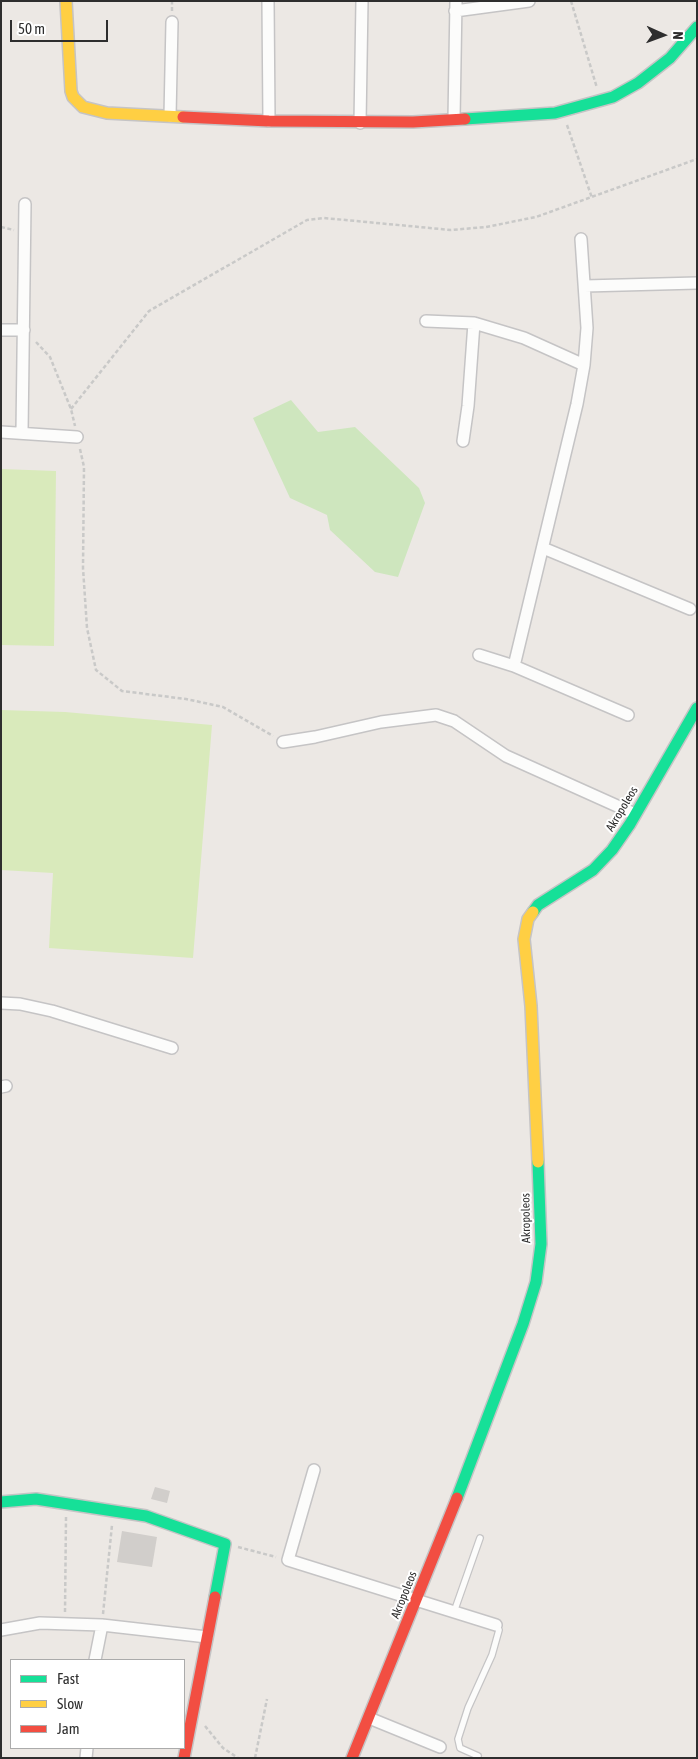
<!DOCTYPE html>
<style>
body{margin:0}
#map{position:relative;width:698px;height:1759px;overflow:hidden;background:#ece8e4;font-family:"Asap Condensed",sans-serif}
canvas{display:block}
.frame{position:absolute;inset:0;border:2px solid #2e2e2e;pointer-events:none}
.legend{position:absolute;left:10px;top:1659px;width:175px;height:90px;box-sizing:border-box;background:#fff;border:1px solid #ababab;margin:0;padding:6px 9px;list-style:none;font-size:15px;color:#2e2e2e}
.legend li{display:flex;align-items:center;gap:10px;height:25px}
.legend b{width:25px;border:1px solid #ababab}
.north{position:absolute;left:638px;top:10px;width:50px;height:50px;-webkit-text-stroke:4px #fff;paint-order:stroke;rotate:92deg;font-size:14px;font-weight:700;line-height:20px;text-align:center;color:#2e2e2e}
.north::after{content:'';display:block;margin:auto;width:18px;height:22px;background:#2e2e2e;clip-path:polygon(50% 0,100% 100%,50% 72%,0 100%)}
.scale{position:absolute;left:10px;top:20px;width:98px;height:22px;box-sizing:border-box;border:2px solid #2e2e2e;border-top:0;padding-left:6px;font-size:15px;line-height:18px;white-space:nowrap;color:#2e2e2e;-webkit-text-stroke:4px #fff;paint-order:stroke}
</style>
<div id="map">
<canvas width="698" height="1759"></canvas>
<div class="frame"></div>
<ul class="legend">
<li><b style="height:6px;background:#16e098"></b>Fast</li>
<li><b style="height:6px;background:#ffcf43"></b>Slow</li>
<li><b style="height:6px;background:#f24e42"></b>Jam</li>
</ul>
<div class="north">N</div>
<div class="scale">50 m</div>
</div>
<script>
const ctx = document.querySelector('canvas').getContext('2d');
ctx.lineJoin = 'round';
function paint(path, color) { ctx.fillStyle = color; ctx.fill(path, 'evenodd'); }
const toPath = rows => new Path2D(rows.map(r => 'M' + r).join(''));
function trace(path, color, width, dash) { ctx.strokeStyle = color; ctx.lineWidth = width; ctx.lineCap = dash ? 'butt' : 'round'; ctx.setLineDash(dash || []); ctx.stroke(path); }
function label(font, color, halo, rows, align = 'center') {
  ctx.font = font + ' "Asap Condensed",sans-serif'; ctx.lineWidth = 4; ctx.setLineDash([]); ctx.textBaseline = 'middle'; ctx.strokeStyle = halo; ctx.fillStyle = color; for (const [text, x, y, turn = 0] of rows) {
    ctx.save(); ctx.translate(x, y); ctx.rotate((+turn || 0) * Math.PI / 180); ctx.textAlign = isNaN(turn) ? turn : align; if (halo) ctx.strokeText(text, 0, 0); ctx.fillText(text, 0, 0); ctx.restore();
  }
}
const green = toPath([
 [291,400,318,432,355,427,419,488,425,503,398,577,375,572,330,530,327,515,290,498,253,418]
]);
const pitch = toPath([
 [1,469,56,471,54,646,1,645],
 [1,710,65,712,212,725,193,958,49,948,53,873,1,870]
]);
const building = toPath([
 [155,1487,170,1491,167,1503,151,1499],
 [122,1531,157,1537,152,1567,117,1562]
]);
const path = toPath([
 [571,1,597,88],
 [172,11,172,1],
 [567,125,592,198],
 [1,227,14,230],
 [36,342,50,357,71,409,75,426],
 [71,409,149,311,307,220,324,218,451,230,486,227,536,217,697,159],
 [80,449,84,467,83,568,87,628,96,670,122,691,186,699,223,707,273,736],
 [238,1547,276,1557],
 [65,1612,66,1517],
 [103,1614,112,1525],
 [205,1726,223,1748,238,1758],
 [255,1758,267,1699]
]);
const lane = toPath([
 [454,1612,480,1538],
 [478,1756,460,1748,458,1739,468,1708,492,1655,499,1630,496,1625]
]);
const street = toPath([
 [268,1,269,121],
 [455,11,529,1],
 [170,116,172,22],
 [454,119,456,1],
 [360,123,362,1],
 [585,286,697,283],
 [426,321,474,323,524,338,584,365],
 [1,330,24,330],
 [1,432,77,437],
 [22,432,25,204],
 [463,441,468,406,474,323],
 [543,548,690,609],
 [479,655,514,666,628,715],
 [514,666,577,404,584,365,587,328,581,239],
 [283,742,315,737,381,722,436,715,454,721,506,756,635,814],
 [1,1003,20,1004,52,1011,172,1048],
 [1,1087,6,1086],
 [314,1470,288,1560,496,1625],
 [1,1630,40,1623,102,1625,207,1637],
 [95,1660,102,1625],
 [369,1718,440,1747],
 [86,1758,87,1748]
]);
const fast = toPath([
 [465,119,555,113,613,97,638,83,670,58,697,27],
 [533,912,538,905,593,870,612,850,630,824,697,708],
 [457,1498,523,1324,536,1282,541,1244,538,1162],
 [1,1502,36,1499,146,1516,225,1544,215,1597]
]);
const slow = toPath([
 [66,1,71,91,73,97,83,107,107,113,183,117],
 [533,912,528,919,524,939,531,1006,538,1162]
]);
const jam = toPath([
 [183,117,269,121,413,122,465,119],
 [184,1758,215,1597],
 [352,1758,457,1498]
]);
const streetNames = [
 ["Akropoleos",622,809,-59],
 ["Akropoleos",526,1218,-91],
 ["Akropoleos",404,1595,-68]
];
paint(green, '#cee6be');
paint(pitch, '#d9eabb');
paint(building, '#d1cecb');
trace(lane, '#c5c4c5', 8);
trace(street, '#c5c4c5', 14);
trace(fast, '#c5c4c5', 14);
trace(slow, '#c5c4c5', 14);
trace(jam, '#c5c4c5', 14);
trace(path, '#c9c9c8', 2.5, [4, 2.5]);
trace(lane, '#fcfcfb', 5.5);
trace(street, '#fcfcfb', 11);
trace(fast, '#16e098', 11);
trace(slow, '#ffcf43', 11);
trace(jam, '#f24e42', 11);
label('12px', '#2e2e2e', '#fff', streetNames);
</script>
